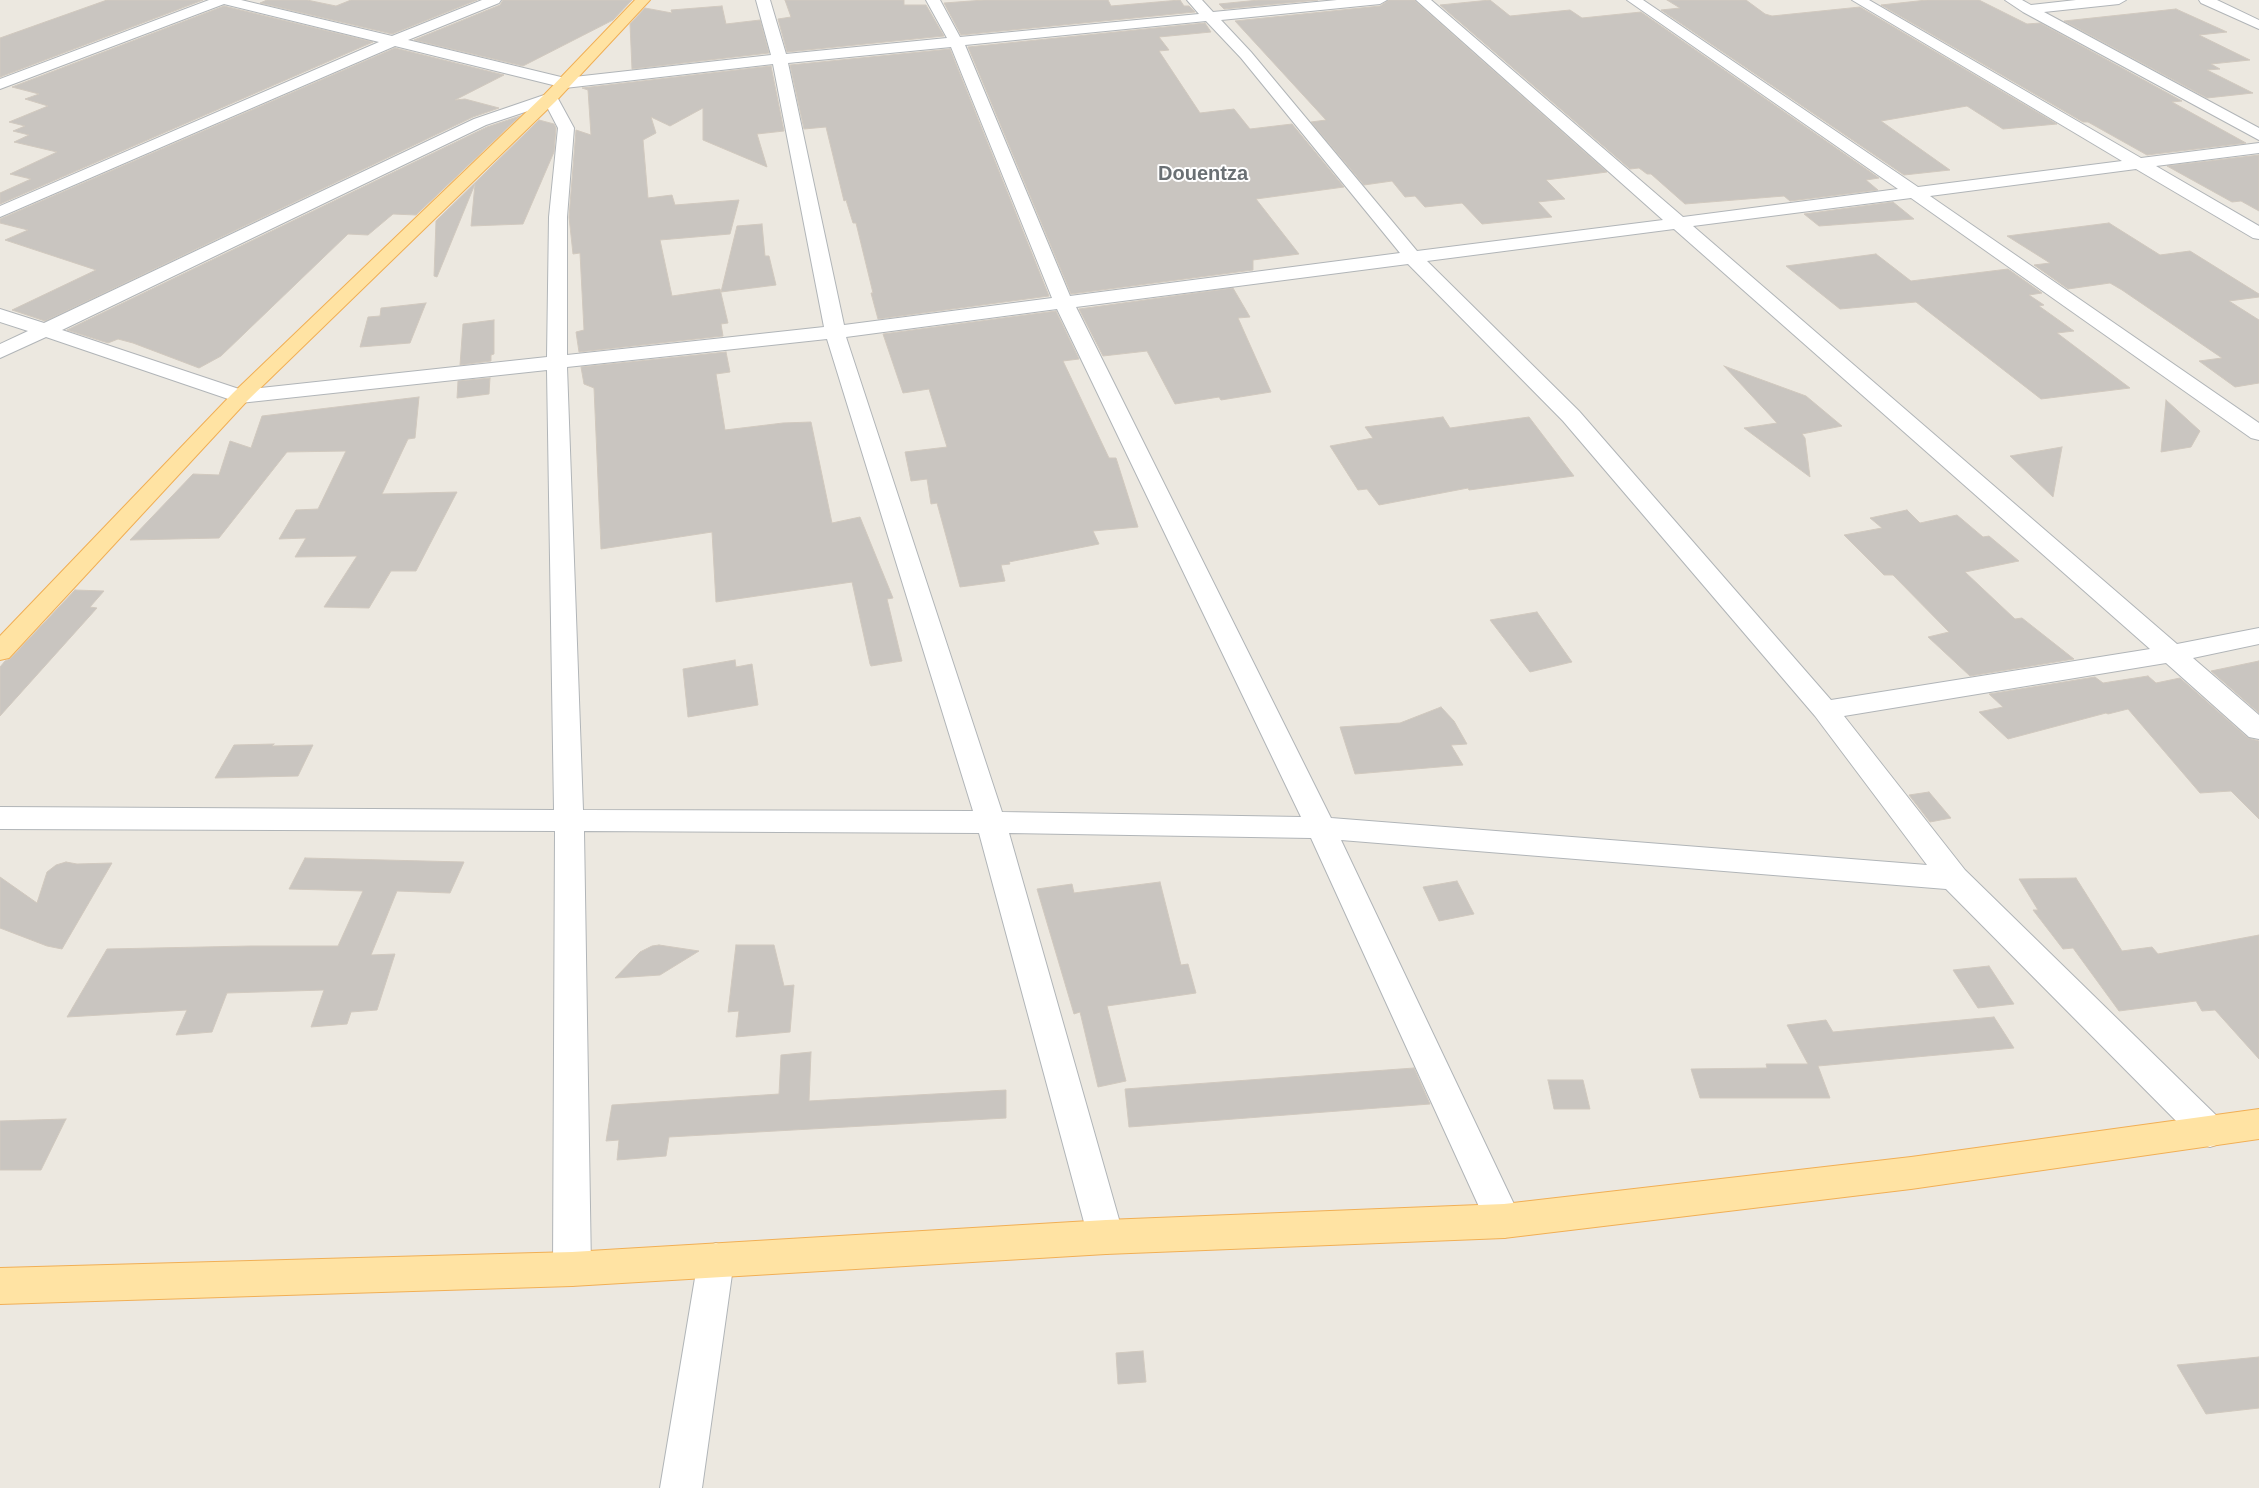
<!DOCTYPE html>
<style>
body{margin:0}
canvas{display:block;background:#ece8e0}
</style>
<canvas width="2259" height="1488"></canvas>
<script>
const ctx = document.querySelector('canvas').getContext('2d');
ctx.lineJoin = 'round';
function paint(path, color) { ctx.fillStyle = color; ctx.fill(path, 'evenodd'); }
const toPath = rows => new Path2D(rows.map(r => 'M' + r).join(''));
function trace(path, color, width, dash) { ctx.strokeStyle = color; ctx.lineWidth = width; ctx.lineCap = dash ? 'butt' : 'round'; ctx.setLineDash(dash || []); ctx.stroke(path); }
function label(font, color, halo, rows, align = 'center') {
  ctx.font = font + ' Arial,sans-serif'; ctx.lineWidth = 4; ctx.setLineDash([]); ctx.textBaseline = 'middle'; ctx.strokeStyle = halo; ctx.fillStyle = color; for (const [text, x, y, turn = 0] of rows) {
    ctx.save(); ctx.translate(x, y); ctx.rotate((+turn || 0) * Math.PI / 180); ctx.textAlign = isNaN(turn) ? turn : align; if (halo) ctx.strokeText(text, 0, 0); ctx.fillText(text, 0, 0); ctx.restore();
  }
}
const building = toPath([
 [107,0,203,0,0,77,0,38,107,0],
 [267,0,307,0,336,6,351,0,477,0,392,34,260,3,267,0],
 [503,0,632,0,613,20,523,66,414,40,500,5,503,0],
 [785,0,904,0,904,5,926,5,944,36,787,52,778,19,791,17,785,0],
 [984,0,1108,0,1111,6,1180,0,1184,6,1189,6,1195,12,961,35,944,3,984,0],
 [1259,0,1318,0,1224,9,1219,4,1259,0],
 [1389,0,1414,0,1607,172,1546,180,1565,199,1538,202,1552,217,1482,224,1462,203,1425,207,1415,196,1405,197,1392,181,1364,185,1311,122,1326,120,1235,21,1380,6,1389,0],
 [1490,0,1510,16,1570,10,1582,18,1641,12,1879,178,1866,180,1878,190,1790,201,1784,196,1685,204,1651,174,1647,174,1639,168,1630,169,1440,5,1490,0],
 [1667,0,1746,0,1765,14,1772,16,1860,7,2057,124,2003,129,1967,106,1881,121,1950,170,1904,175,1661,10,1680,8,1667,0],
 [1927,0,1979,0,2027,24,2040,23,2182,101,2172,102,2246,143,2147,155,2088,122,2083,122,1881,5,1927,0],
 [224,6,373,42,0,204,0,193,31,179,10,174,57,152,14,142,29,135,13,131,25,126,9,122,48,106,25,99,39,94,12,87,224,6],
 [722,6,726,24,760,20,769,53,632,69,630,24,645,8,672,13,671,10,722,6],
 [2176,9,2227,32,2199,35,2250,60,2211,64,2220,69,2207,70,2253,93,2207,98,2064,21,2176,9],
 [1205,23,1211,32,1159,37,1169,50,1159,51,1200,113,1234,109,1250,129,1292,124,1344,187,1256,199,1299,254,1253,260,1253,270,1071,294,968,47,1205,23],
 [395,48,504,75,455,100,465,99,499,108,473,117,45,321,12,310,96,270,5,240,28,230,0,223,0,219,395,48],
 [950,49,1049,296,878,319,871,293,873,293,856,223,853,223,846,200,844,201,826,127,804,129,790,65,950,49],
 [771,66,784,131,757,134,767,167,703,140,703,108,670,126,651,117,656,133,643,140,648,198,672,195,675,205,739,200,730,234,660,240,672,296,720,289,728,323,721,324,723,336,579,352,576,332,584,330,580,253,573,254,569,217,576,130,591,135,588,90,582,88,771,66],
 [520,116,416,215,393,214,368,235,348,234,221,356,199,368,133,343,118,339,108,343,67,330,487,127,520,116],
 [539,120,554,124,556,128,554,152,523,224,471,226,475,184,437,277,434,276,436,221,539,120],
 [2259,155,2259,211,2241,201,2232,202,2167,166,2259,155],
 [1893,202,1914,219,1819,226,1804,214,1893,202],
 [2109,223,2160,255,2190,251,2259,294,2259,297,2229,301,2259,320,2259,383,2235,387,2199,361,2222,358,2122,290,2110,283,2068,289,2034,265,2050,263,2007,236,2109,223],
 [762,224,765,256,769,256,776,285,721,292,737,226,762,224],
 [1876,254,1911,281,2008,269,2042,293,2029,295,2044,305,2039,306,2074,331,2057,333,2130,388,2041,399,1916,302,1840,309,1786,266,1876,254],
 [1233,288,1250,317,1238,318,1271,392,1221,400,1219,397,1175,404,1147,351,1103,356,1079,309,1233,288],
 [426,303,410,343,360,347,368,317,380,316,381,308,426,303],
 [1056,311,1079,359,1063,361,1109,458,1116,458,1138,527,1093,531,1099,544,1009,562,1010,564,1001,565,1005,581,960,587,937,503,931,504,927,479,911,481,905,452,947,447,929,389,903,393,883,334,1056,311],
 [494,320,494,354,491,355,491,361,460,365,463,324,494,320],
 [726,352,730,372,716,374,725,430,783,423,811,422,832,523,860,517,893,598,887,599,902,661,871,666,870,664,852,582,716,602,712,532,601,549,594,388,584,384,581,367,726,352],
 [1724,366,1806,396,1842,426,1802,434,1805,438,1810,477,1744,428,1777,423,1724,366],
 [490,378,489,394,457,398,458,381,490,378],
 [419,397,415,438,408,439,382,494,457,492,416,571,391,571,369,608,324,607,357,556,295,557,306,538,279,539,296,510,318,509,346,451,287,452,219,538,130,540,193,474,219,475,230,441,251,448,262,416,419,397],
 [2166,400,2200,431,2191,447,2161,452,2166,400],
 [1443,417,1450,428,1529,417,1574,476,1469,490,1468,488,1379,505,1367,489,1358,490,1330,446,1373,438,1365,427,1443,417],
 [2062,447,2053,497,2010,456,2062,447],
 [1907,510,1920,523,1957,515,1983,537,1989,536,2019,561,1965,572,2015,619,2022,618,2074,659,1970,676,1928,637,1949,632,1893,575,1884,575,1844,535,1882,528,1870,518,1907,510],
 [75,590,104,591,90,607,97,608,0,716,0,667,5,661,10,659,75,590],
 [1537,612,1572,662,1530,672,1490,620,1537,612],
 [735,660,736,667,752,664,758,705,688,717,683,669,735,660],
 [2259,661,2259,713,2211,671,2259,661],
 [2148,676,2156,683,2180,678,2248,738,2259,741,2259,819,2231,791,2200,793,2128,709,2108,714,2106,713,2008,739,1979,712,2003,707,1989,694,2095,677,2103,683,2148,676],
 [1441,707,1454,721,1467,744,1451,745,1463,765,1355,774,1340,727,1400,723,1441,707],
 [274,744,272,746,313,745,298,776,215,778,234,745,274,744],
 [1929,792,1951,818,1930,822,1909,795,1929,792],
 [305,858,464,862,450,893,397,891,371,955,395,954,377,1010,351,1012,347,1024,311,1027,324,990,227,993,212,1032,176,1035,187,1010,67,1017,107,949,250,946,338,946,363,891,289,889,305,858],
 [66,862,77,864,112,863,62,949,47,946,0,928,0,877,37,903,47,872,56,865,66,862],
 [2076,878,2122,951,2152,947,2158,954,2259,935,2259,1059,2215,1010,2202,1011,2196,1001,2119,1011,2073,948,2063,949,2033,910,2038,910,2019,879,2076,878],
 [1457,881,1474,914,1439,921,1423,887,1457,881],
 [1160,882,1181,965,1188,964,1196,993,1107,1006,1126,1081,1098,1087,1080,1012,1074,1014,1037,889,1072,884,1074,893,1160,882],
 [659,945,699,951,660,975,615,978,640,952,652,946,659,945],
 [736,945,774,945,784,986,794,985,790,1032,736,1037,739,1011,728,1012,736,945],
 [1989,966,2014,1004,1978,1008,1953,970,1989,966],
 [1994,1017,2014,1048,1818,1066,1830,1098,1700,1098,1691,1069,1767,1068,1766,1064,1808,1064,1787,1025,1826,1020,1833,1032,1994,1017],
 [811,1052,809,1101,1006,1090,1006,1118,669,1137,666,1156,617,1160,619,1140,606,1141,612,1105,779,1094,781,1055,811,1052],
 [1414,1068,1430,1104,1129,1127,1125,1089,1414,1068],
 [1548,1080,1583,1080,1590,1109,1554,1109,1548,1080],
 [66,1119,41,1170,0,1170,0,1121,66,1119],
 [1143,1351,1146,1382,1118,1384,1116,1353,1143,1351],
 [2259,1357,2259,1408,2206,1414,2177,1365,2259,1357]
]);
const minor = toPath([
 [209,0,241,0,392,36,482,0,501,0,499,3,408,40,565,78,771,55,756,0,770,0,786,54,947,38,926,0,940,0,960,37,1199,14,1187,0,1202,0,1213,12,1337,0,1387,0,1380,4,1221,20,1251,52,1417,251,1663,220,1416,0,1431,0,1683,217,1898,189,1627,0,1643,0,1918,187,2122,161,1852,0,1869,0,2141,158,2259,143,2259,153,2156,166,2259,226,2259,239,2253,238,2136,169,1930,196,2259,423,2259,440,2251,438,1911,198,1693,226,2177,644,2259,628,2259,644,2193,658,2259,715,2259,739,2249,737,2166,663,1844,716,1965,870,2222,1121,2227,1132,2222,1143,2210,1147,2198,1143,1946,889,1341,840,1522,1221,1517,1233,1504,1238,1491,1233,1311,838,1009,833,1124,1237,1119,1249,1106,1254,1093,1249,1088,1237,979,833,584,831,591,1269,585,1281,572,1286,559,1281,553,1269,555,831,0,829,0,807,554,810,547,370,240,403,46,337,0,358,0,344,28,331,0,322,0,309,44,323,474,119,550,93,556,95,574,128,567,217,567,355,824,327,773,64,565,88,395,46,0,217,0,206,379,42,224,4,0,89,0,79,209,0],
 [1206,21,1241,58,1400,253,1070,296,965,45,1206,21],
 [951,47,1052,298,844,325,788,63,951,47],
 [546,105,558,128,549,217,547,357,242,390,62,330,486,125,546,105],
 [1674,229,2150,649,1831,700,1579,411,1427,261,1674,229],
 [1408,264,1563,421,1815,716,1927,865,1331,818,1076,307,1408,264],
 [1057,309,1301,817,1002,812,846,337,1057,309],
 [827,339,973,811,583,810,567,367,827,339],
 [2005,0,2022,0,2031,5,2076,0,2126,0,2119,4,2044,12,2259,128,2259,140,2023,12,2005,0],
 [2199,0,2217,0,2259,20,2259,29,2201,3,2199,0],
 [716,1243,729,1248,734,1260,702,1488,660,1488,698,1260,703,1248,716,1243]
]);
const major = toPath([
 [635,0,650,0,556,101,247,401,9,658,0,660,0,636,233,393,544,95,635,0],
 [2259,1109,2259,1139,1911,1189,1504,1238,1106,1254,572,1286,0,1304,0,1268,572,1252,1106,1220,1504,1204,1911,1157,2259,1109]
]);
const farTownnames = [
 ["Douentza",1203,174]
];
paint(building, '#c9c5c0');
trace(building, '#d1c9bf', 1);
trace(minor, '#b1b5b8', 2);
trace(major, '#f1af55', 2);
paint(minor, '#fff');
paint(major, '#ffe3a3');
label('bold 20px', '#6a7074', '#fff', farTownnames);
</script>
